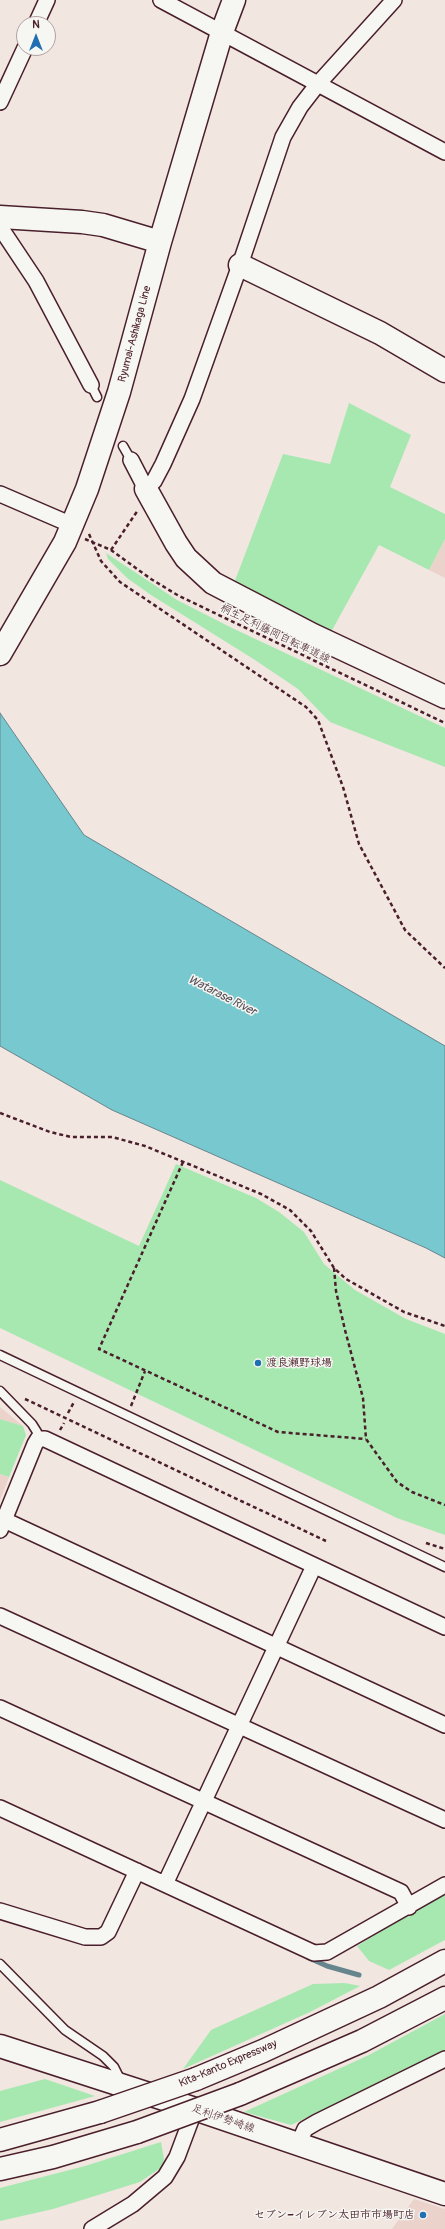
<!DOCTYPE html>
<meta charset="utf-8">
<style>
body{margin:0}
#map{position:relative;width:445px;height:2229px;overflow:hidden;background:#f1e6e0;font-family:Pangolin,sans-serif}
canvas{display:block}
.north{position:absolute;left:16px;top:16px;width:40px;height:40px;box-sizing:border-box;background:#f6f6f2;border:1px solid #b1a0a2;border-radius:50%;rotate:0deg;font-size:11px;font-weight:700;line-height:16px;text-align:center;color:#4a1f2b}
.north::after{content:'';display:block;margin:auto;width:14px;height:18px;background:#1f6fb2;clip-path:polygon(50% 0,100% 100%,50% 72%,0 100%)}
</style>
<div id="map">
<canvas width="445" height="2229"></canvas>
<div class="north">N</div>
</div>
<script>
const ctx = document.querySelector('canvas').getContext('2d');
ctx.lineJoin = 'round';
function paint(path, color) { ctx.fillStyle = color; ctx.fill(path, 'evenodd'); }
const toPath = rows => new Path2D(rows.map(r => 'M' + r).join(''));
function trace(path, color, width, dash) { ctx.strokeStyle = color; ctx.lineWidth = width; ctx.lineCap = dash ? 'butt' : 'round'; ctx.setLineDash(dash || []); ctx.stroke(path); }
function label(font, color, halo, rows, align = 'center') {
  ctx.font = font + ' Pangolin,"Klee One",sans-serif'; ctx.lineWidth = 3; ctx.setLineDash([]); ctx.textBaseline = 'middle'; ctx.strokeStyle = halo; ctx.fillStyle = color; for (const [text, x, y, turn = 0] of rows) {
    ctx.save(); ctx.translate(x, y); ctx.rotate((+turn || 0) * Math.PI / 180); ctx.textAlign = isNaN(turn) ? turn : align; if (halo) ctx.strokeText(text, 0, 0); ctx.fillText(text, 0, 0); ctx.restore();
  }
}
const built = toPath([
 [445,539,445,578,429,570],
 [0,1407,23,1426,0,1419],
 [0,1474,9,1477,0,1500],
 [414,2199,445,2209,445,2229,392,2229]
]);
const green = toPath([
 [349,403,411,435,390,487,445,514,445,539,429,570,379,545,331,632,233,586,283,454,330,464],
 [106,553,177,600,230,627,445,728,445,767,330,722,298,689,255,660,151,595,127,578,108,559],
 [176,1164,256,1198,279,1212,304,1232,324,1264,355,1290,406,1319,445,1334,445,1535,397,1518,0,1328,0,1180,139,1246],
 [0,1419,23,1426,26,1435,9,1477,0,1474],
 [445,1892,445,1940,443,1941,389,1970,369,1961,357,1946],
 [345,1983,360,1986,310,2012,183,2069,211,2030,313,1984],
 [445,2014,445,2052,291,2125,244,2112,369,2055],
 [45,2079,95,2096,0,2122,0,2091],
 [161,2142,164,2159,162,2167,140,2182,53,2209,0,2221,0,2188,85,2166]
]);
const water = toPath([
 [0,713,84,835,445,1046,445,1258,426,1248,112,1110,0,1046,0,713]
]);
const stream = toPath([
 [309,1958,327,1966,359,1975]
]);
const path = toPath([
 [89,534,101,561,120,582,306,707,318,720,343,787,359,844,405,930,445,968],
 [85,539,111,550,151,579,179,596,445,723],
 [111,550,138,510],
 [0,1113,50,1132,71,1137,112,1137,145,1146,261,1194,290,1210,311,1231,334,1268,346,1279,404,1312,445,1326],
 [183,1162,99,1349,278,1432,366,1439],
 [334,1268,336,1291,345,1330,363,1398,366,1439,397,1482,412,1492,445,1505],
 [25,1399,326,1541],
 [131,1406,145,1371],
 [68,1413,74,1402],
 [60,1430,64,1423],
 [426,1543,445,1549]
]);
const lane = toPath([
 [91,385,97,397],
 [123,446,131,460],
 [0,1355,445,1567],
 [0,1391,32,1424,37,1432,38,1439],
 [0,1964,65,2030,103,2056,114,2067,121,2081]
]);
const street = toPath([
 [161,0,445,152],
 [36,24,47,0],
 [0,102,25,48],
 [0,227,36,281,91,385],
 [131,460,146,489,154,481,163,464,192,399,240,265,283,137,300,107,317,85,394,0],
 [0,494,72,525],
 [0,1518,445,1725],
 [0,1530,35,1444,38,1439,45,1439,445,1627],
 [0,1616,445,1820],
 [0,1708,401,1892,409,1907],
 [0,1808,314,1953,327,1952,445,1885],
 [165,1884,314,1566],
 [0,1911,85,1937,101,1937,108,1932,137,1871],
 [298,2145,305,2129,317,2122,445,2059],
 [92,2229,133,2204,165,2177,177,2157,195,2109]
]);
const secondary = toPath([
 [0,217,82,222,103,225,160,242],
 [240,265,380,333,445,371],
 [146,489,176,543,186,558,213,583,313,635,445,697],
 [0,654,65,542,87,489,119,392,160,242,222,32,234,0]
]);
const primary = toPath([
 [0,2046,195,2109,445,2194]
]);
const highway = toPath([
 [196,2079,263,2051,379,1997,445,1961],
 [240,2094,362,2041,445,1998],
 [0,2140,100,2112],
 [0,2169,53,2157,137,2132]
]);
const highwayBridge = toPath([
 [100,2112,196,2079],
 [137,2132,240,2094]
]);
const markers = [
 [258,1363,4,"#1f6fb2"],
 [423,2215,4,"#1f6fb2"]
];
const streetNames = [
 ["Ryumai-Ashikaga Line",135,334,-75],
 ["桐生足利藤岡自転車道線",275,634,26],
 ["Kita-Kanto Expressway",228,2064,-23],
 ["足利伊勢崎線",223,2119,19]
];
const poiNames = [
 ["渡良瀬野球場",266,1363],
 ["セブン−イレブン太田市市場町店",415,2215,"right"]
];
const waterNames = [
 ["Watarase River",222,996,27]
];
paint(built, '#ebd2cb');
paint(green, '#a7e8b1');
paint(water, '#78c9cf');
trace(water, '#66858d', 1);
trace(stream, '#66858d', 5);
trace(lane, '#4a1f2b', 11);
trace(street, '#4a1f2b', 18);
trace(secondary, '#4a1f2b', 25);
trace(primary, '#4a1f2b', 25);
trace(highway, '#4a1f2b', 25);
trace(path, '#4a1f2b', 2.5, [4, 3]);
trace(lane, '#f6f6f2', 8);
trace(street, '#f6f6f2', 15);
trace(secondary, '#f6f6f2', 22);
trace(primary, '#f6f6f2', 22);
trace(highway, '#f6f6f2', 22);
trace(highwayBridge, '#4a1f2b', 25, []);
trace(highwayBridge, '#f6f6f2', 22);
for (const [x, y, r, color] of markers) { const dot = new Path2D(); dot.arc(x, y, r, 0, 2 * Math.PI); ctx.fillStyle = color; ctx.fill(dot); trace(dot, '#f6f6f2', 1.5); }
label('11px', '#4a1f2b', '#f6f6f2', streetNames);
label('bold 11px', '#4a1f2b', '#f6f6f2', poiNames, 'left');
label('italic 12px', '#58525c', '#f6f6f2', waterNames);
</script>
